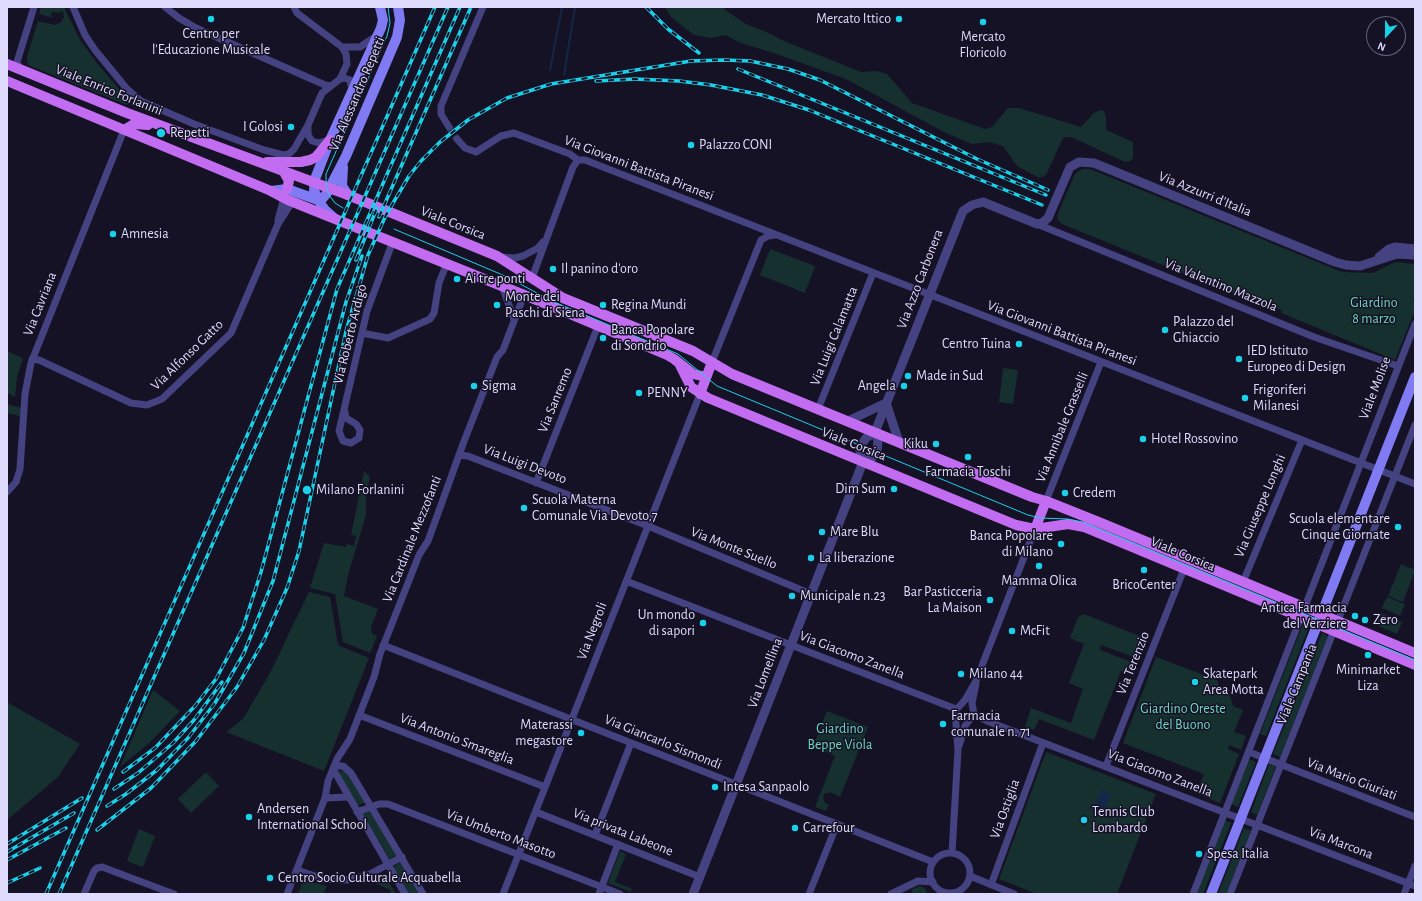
<!DOCTYPE html>
<meta charset="utf-8">
<style>
body{margin:0}
#map{position:relative;width:1422px;height:901px;overflow:hidden;background:#161226;font-family:"Alegreya Sans",sans-serif}
canvas{display:block}
.frame{position:absolute;inset:0;border:8px solid #dfdbfc;pointer-events:none}
.north{position:absolute;left:1366px;top:16px;width:40px;height:40px;box-sizing:border-box;background:#161226;border:1px solid #66627c;border-radius:50%;rotate:202deg;font-size:11px;font-weight:700;line-height:16px;text-align:center;color:#dfdbfc}
.north::after{content:'';display:block;margin:auto;width:14px;height:18px;background:#19d1e9;clip-path:polygon(50% 0,100% 100%,50% 72%,0 100%)}
</style>
<div id="map">
<canvas width="1422" height="901"></canvas>
<div class="frame"></div>
<div class="north">N</div>
</div>
<script>
const ctx = document.querySelector('canvas').getContext('2d');
ctx.lineJoin = 'round';
function paint(path, color) { ctx.fillStyle = color; ctx.fill(path, 'evenodd'); }
const toPath = rows => new Path2D(rows.map(r => 'M' + r).join(''));
function trace(path, color, width, dash) { ctx.strokeStyle = color; ctx.lineWidth = width; ctx.lineCap = dash ? 'butt' : 'round'; ctx.setLineDash(dash || []); ctx.stroke(path); }
function label(font, color, halo, rows, align = 'center') {
  ctx.font = font + ' "Alegreya Sans",sans-serif'; ctx.lineWidth = 3; ctx.setLineDash([]); ctx.textBaseline = 'middle'; ctx.strokeStyle = halo; ctx.fillStyle = color; for (const [text, x, y, turn = 0] of rows) {
    ctx.save(); ctx.translate(x, y); ctx.rotate((+turn || 0) * Math.PI / 180); ctx.textAlign = isNaN(turn) ? turn : align; if (halo) ctx.strokeText(text, 0, 0); ctx.fillText(text, 0, 0); ctx.restore();
  }
}
const green = toPath([
 [41,7,64,7,80,40,97,63,129,101,127,105,28,65,27,57,38,21,55,25,61,22,64,17,63,11,58,13,52,12,51,15,53,18,39,14],
 [665,7,722,7,728,12,746,24,773,35,779,39,861,72,876,71,887,74,912,103,985,129,992,127,1008,108,1019,108,1081,127,1093,114,1100,110,1104,111,1106,117,1106,130,1133,142,1133,158,1130,161,1125,162,1071,137,1067,137,1063,138,1046,175,1039,178,1017,166,1003,146,989,142,972,144,944,132,846,79,774,53,738,42,726,35,710,38,694,35,671,17],
 [1083,169,1090,169,1342,272,1373,273,1395,262,1415,264,1415,295,1413,301,1415,302,1415,310,1395,360,1281,313,1282,310,1274,307,1272,306,1271,309,1062,224,1058,220,1057,216,1074,176,1077,172],
 [770,249,815,266,805,293,760,275],
 [7,351,23,358,17,377,15,397,7,393],
 [1003,368,1018,370,1013,404,999,402],
 [7,404,21,408,20,416,7,413],
 [364,471,370,477,366,496,366,515,348,575,344,596,378,609,371,627,372,634,377,636,370,653,343,642,335,594,310,588,324,543,346,547,347,544,354,546,356,536,351,535],
 [1401,564,1415,570,1403,602,1388,596],
 [309,592,330,597,338,645,369,658,324,771,226,732,243,719,269,675],
 [1387,597,1405,604,1400,616,1382,608],
 [1381,613,1402,622,1397,634,1376,625],
 [1084,614,1147,639,1139,659,1101,645,1100,650,1137,664,1133,675,1121,671,1094,740,1039,719,1034,730,1025,727,1031,708,1071,723,1083,689,1069,683,1084,644,1070,638,1078,617],
 [1303,624,1309,627,1266,736,1260,734],
 [1322,633,1328,636,1280,757,1273,754],
 [1156,657,1217,680,1220,689,1229,692,1233,706,1243,710,1234,732,1246,736,1241,750,1229,745,1228,749,1239,754,1220,803,1196,793,1204,774,1123,743],
 [153,690,180,711,148,744,120,767],
 [7,702,80,744,58,777,7,820],
 [827,711,868,727,840,797,830,792,824,794,823,799,826,804,829,804,826,811,815,807,835,756,813,747],
 [1046,752,1156,794,1117,894,1037,894,999,879],
 [1248,759,1256,762,1238,807,1231,804],
 [1269,764,1276,766,1257,815,1251,812],
 [340,770,348,773,365,802,364,803,357,806,339,774],
 [206,772,219,786,191,813,178,799],
 [369,810,396,855,390,860,362,813],
 [1224,820,1231,823,1203,894,1195,894],
 [1244,828,1251,831,1226,894,1218,894],
 [139,829,155,836,143,867,127,861],
 [620,851,626,854,615,882,632,889,631,892,608,883],
 [398,863,401,863,419,894,408,894,393,868],
 [384,874,396,894,390,894,391,890,376,884,374,879],
 [303,880,327,886,324,893,298,894],
 [919,886,925,888,927,892,923,894,913,894,911,890]
]);
const water = toPath([
 [1101,790,1111,794,1102,817,1092,813]
]);
const stream = toPath([
 [550,70,562,7],
 [564,75,575,7]
]);
const minorTunnel = toPath([
 [449,127,457,139]
]);
const minor = toPath([
 [73,7,85,35,95,50,127,89,141,101,194,124,264,150,283,155,289,154,294,149,308,125,322,93,340,79,347,64,346,54,342,47,297,13,294,7],
 [165,7,179,18,196,28,325,85,330,86],
 [342,47,360,47,378,35],
 [20,69,17,62,34,7],
 [340,79,344,78,350,80,352,90],
 [308,125,308,135,312,141,319,143,330,140],
 [449,127,441,114,441,106,483,7],
 [457,139,465,148,476,152,501,136,514,133,570,154,578,160,585,160,1415,484],
 [278,220,284,198],
 [1037,224,1314,337,1398,366],
 [501,257,515,258,523,256,538,248,543,242],
 [532,278,573,167,578,160],
 [502,286,514,319],
 [362,333,388,338,430,319,434,313,439,283,447,263],
 [32,359,39,360,131,403,147,405,162,399,231,333,278,224,292,202],
 [712,362,761,240,768,236,775,235],
 [818,409,873,273],
 [345,412,346,418,356,424,360,430,359,438,351,443,343,441,339,431,367,311,393,241],
 [459,455,468,456,648,526,811,594],
 [536,483,598,326],
 [7,492,16,482,20,469,25,394,31,363,124,130],
 [1046,501,1101,362],
 [626,581,956,709],
 [1243,582,1302,440],
 [383,645,933,862],
 [974,714,987,721,1415,886],
 [359,715,545,787],
 [959,746,965,726,974,714,972,703,976,684],
 [1249,752,1415,817],
 [334,766,343,766,351,773,423,894],
 [1106,766,1184,569],
 [333,769,405,894],
 [325,798,348,797],
 [357,812,379,804,388,804,620,894],
 [536,812,700,877],
 [595,835,631,743],
 [952,853,958,750,955,711,965,700,976,681,1035,529],
 '930 873a20 20 0 1 1 40 0a20 20 0 1 1-40 0Z',
 [297,870,324,879,347,880,368,875,402,857],
 [970,876,1014,894],
 [991,885,1043,743],
 [84,894,94,871,97,868,102,867,174,894],
 [287,894,325,798,328,781,337,759,350,739,374,677,380,654,419,555,428,541,463,444,497,357,503,350,524,295],
 [503,894,700,394],
 [599,894,618,844],
 [809,894,837,824],
 [891,894,918,881,933,882],
 [1193,894,1415,324],
 [1230,894,1415,425],
 [1404,894,1415,866]
]);
const tertiary = toPath([
 [1379,257,1389,249,1395,247,1415,249],
 [886,403,899,442],
 [848,421,886,403],
 [875,432,963,211,972,205,983,202,1037,224,1042,223,1048,218,1070,167,1079,162,1094,163,1335,262,1346,265,1360,266,1397,254,1415,255],
 [863,462,872,458,877,451,878,441,875,432],
 [693,894,863,462,860,452,862,444,866,438,875,432]
]);
const secondary = toPath([
 [343,167,342,186,348,195],
 [271,191,287,189,318,200,323,198,327,193,346,156,397,37,400,20,398,7],
 [334,218,325,210,318,200,314,190,315,179,330,140,381,28,383,20,380,7],
 [1211,894,1415,377]
]);
const primary = toPath([
 [7,64,127,113,348,195,497,256,563,298,693,351,732,374,1032,497,1046,501,1101,523,1415,653],
 [7,81,271,191,288,200,549,305,667,355,674,359,693,374,706,377],
 [124,130,134,124,148,125],
 [267,162,301,162,310,160,316,157,330,140],
 [284,172,289,181,287,189],
 [679,363,691,387,708,398,873,466,1016,525,1035,529,1068,524,1084,527,1415,665],
 [700,394,712,362],
 [1035,529,1046,501]
]);
const tram = toPath([
 [343,208,335,203,329,195,326,185,326,174,387,36,390,23,388,7],
 [394,229,505,276,554,302,678,354,717,386,1028,515,1040,518,1068,519,1082,522,1415,660]
]);
const rail = toPath([
 [646,7,668,29,699,53],
 [738,69,1046,195],
 [596,81,635,79,679,81,711,85,762,95,809,110,1042,205],
 [379,217,471,7],
 [356,260,377,208],
 [123,772,155,748,195,706,216,679,243,628,261,572,337,289,460,7],
 [114,789,138,773,173,743,194,720,222,682],
 [107,806,126,794,157,770,188,738,215,703,244,653,273,581,346,302,362,256],
 [97,830,151,788,196,741,237,687,264,640,287,588,299,551,346,331,368,255,386,215,409,176,421,161,440,142,468,120,507,98,551,84,691,61,724,60,750,61,788,69,820,80,977,159,1048,190],
 [7,844,82,798],
 [7,852,74,813],
 [7,860,66,828],
 [7,883,40,868],
 [46,894,435,7],
 [59,894,448,7]
]);
const markers = [
 [211,19,4,"#19d1e9"],
 [899,19,4,"#19d1e9"],
 [983,22,4,"#19d1e9"],
 [291,127,4,"#19d1e9"],
 [161,133,5,"#19d1e9"],
 [691,145,4,"#19d1e9"],
 [113,234,4,"#19d1e9"],
 [553,269,4,"#19d1e9"],
 [457,279,4,"#19d1e9"],
 [497,305,4,"#19d1e9"],
 [603,305,4,"#19d1e9"],
 [1165,330,4,"#19d1e9"],
 [603,338,4,"#19d1e9"],
 [1019,344,4,"#19d1e9"],
 [1239,359,4,"#19d1e9"],
 [908,376,4,"#19d1e9"],
 [474,386,4,"#19d1e9"],
 [904,386,4,"#19d1e9"],
 [639,393,4,"#19d1e9"],
 [1245,398,4,"#19d1e9"],
 [1143,439,4,"#19d1e9"],
 [936,444,4,"#19d1e9"],
 [968,457,4,"#19d1e9"],
 [894,489,4,"#19d1e9"],
 [307,490,5,"#19d1e9"],
 [1065,493,4,"#19d1e9"],
 [524,508,4,"#19d1e9"],
 [1398,527,4,"#19d1e9"],
 [822,532,4,"#19d1e9"],
 [1061,544,4,"#19d1e9"],
 [811,558,4,"#19d1e9"],
 [1039,566,4,"#19d1e9"],
 [1144,570,4,"#19d1e9"],
 [792,596,4,"#19d1e9"],
 [990,600,4,"#19d1e9"],
 [1355,616,4,"#19d1e9"],
 [1365,620,4,"#19d1e9"],
 [703,623,4,"#19d1e9"],
 [1012,631,4,"#19d1e9"],
 [1368,655,4,"#19d1e9"],
 [961,674,4,"#19d1e9"],
 [1195,682,4,"#19d1e9"],
 [943,724,4,"#19d1e9"],
 [581,733,4,"#19d1e9"],
 [715,787,4,"#19d1e9"],
 [249,817,4,"#19d1e9"],
 [1084,820,4,"#19d1e9"],
 [795,828,4,"#19d1e9"],
 [1199,854,4,"#19d1e9"],
 [270,878,4,"#19d1e9"]
];
const poiNames = [
 ["Mercato Ittico",891,19,"right"],
 ["Centro per",211,34,"center"],
 ["l'Educazione Musicale",211,50,"center"],
 ["Mercato",983,37,"center"],
 ["Floricolo",983,53,"center"],
 ["I Golosi",283,127,"right"],
 ["Repetti",170,133],
 ["Palazzo CONI",699,145],
 ["Amnesia",121,234],
 ["Il panino d'oro",561,269],
 ["Ai tre ponti",465,279],
 ["Monte dei",505,297],
 ["Paschi di Siena",505,313],
 ["Regina Mundi",611,305],
 ["Palazzo del",1173,322],
 ["Ghiaccio",1173,338],
 ["Banca Popolare",611,330],
 ["di Sondrio",611,346],
 ["Centro Tuina",1011,344,"right"],
 ["IED Istituto",1247,351],
 ["Europeo di Design",1247,367],
 ["Made in Sud",916,376],
 ["Sigma",482,386],
 ["Angela",896,386,"right"],
 ["Frigoriferi",1253,390],
 ["Milanesi",1253,406],
 ["PENNY",647,393],
 ["Hotel Rossovino",1151,439],
 ["Kiku",928,444,"right"],
 ["Farmacia Toschi",968,472,"center"],
 ["Dim Sum",886,489,"right"],
 ["Milano Forlanini",316,490],
 ["Credem",1073,493],
 ["Scuola Materna",532,500],
 ["Comunale Via Devoto,7",532,516],
 ["Scuola elementare",1390,519,"right"],
 ["Cinque Giornate",1390,535,"right"],
 ["Mare Blu",830,532],
 ["Banca Popolare",1053,536,"right"],
 ["di Milano",1053,552,"right"],
 ["La liberazione",819,558],
 ["Mamma Olica",1039,581,"center"],
 ["BricoCenter",1144,585,"center"],
 ["Bar Pasticceria",982,592,"right"],
 ["La Maison",982,608,"right"],
 ["Municipale n.23",800,596],
 ["Antica Farmacia",1347,608,"right"],
 ["del Verziere",1347,624,"right"],
 ["Un mondo",695,615,"right"],
 ["di sapori",695,631,"right"],
 ["Zero",1373,620],
 ["McFit",1020,631],
 ["Minimarket",1368,670,"center"],
 ["Liza",1368,686,"center"],
 ["Milano 44",969,674],
 ["Skatepark",1203,674],
 ["Area Motta",1203,690],
 ["Farmacia",951,716],
 ["comunale n. 71",951,732],
 ["Materassi",573,725,"right"],
 ["megastore",573,741,"right"],
 ["Intesa Sanpaolo",723,787],
 ["Andersen",257,809],
 ["International School",257,825],
 ["Tennis Club",1092,812],
 ["Lombardo",1092,828],
 ["Carrefour",803,828],
 ["Spesa Italia",1207,854],
 ["Centro Socio Culturale Acquabella",278,878]
];
const streetNames = [
 ["Viale Enrico Forlanini",109,90,22],
 ["Via Alessandro Repetti",357,94,-67],
 ["Via Giovanni Battista Piranesi",639,168,21],
 ["Via Azzurri d'Italia",1205,194,22],
 ["Viale Corsica",453,223,22],
 ["Via Azzo Carbonera",920,279,-69],
 ["Via Valentino Mazzola",1221,285,22],
 ["Via Cavriana",40,304,-68],
 ["Via Giovanni Battista Piranesi",1062,333,21],
 ["Via Roberto Ardigò",350,334,-76],
 ["Via Luigi Calamatta",834,336,-68],
 ["Via Alfonso Gatto",187,355,-44],
 ["Viale Molise",1375,388,-69],
 ["Via Sanremo",555,400,-68],
 ["Via Annibale Grasselli",1062,427,-68],
 ["Viale Corsica",854,444,22],
 ["Via Luigi Devoto",525,464,21],
 ["Via Giuseppe Longhi",1260,506,-67],
 ["Via Cardinale Mezzofanti",412,539,-68],
 ["Via Monte Suello",734,548,22],
 ["Viale Corsica",1183,554,23],
 ["Via Negroli",592,631,-69],
 ["Via Giacomo Zanella",852,655,21],
 ["Via Terenzio",1133,663,-68],
 ["Via Lomellina",765,673,-69],
 ["Viale Campania",1297,684,-68],
 ["Via Antonio Smareglia",457,739,21],
 ["Via Giancarlo Sismondi",663,742,22],
 ["Via Giacomo Zanella",1160,773,21],
 ["Via Mario Giuriati",1352,779,21],
 ["Via Ostiglia",1005,809,-70],
 ["Via privata Labeone",623,832,22],
 ["Via Umberto Masotto",501,834,21],
 ["Via Marcona",1341,843,21]
];
const parkNames = [
 ["Giardino",1374,303],
 ["8 marzo",1374,319],
 ["Giardino Oreste",1183,709],
 ["del Buono",1183,725],
 ["Giardino",840,729],
 ["Beppe Viola",840,745]
];
paint(green, '#16302f');
paint(water, '#142749');
trace(stream, '#142749', 2);
trace(minorTunnel, '#343046', 7, [7, 3.5]);
trace(minor, '#454281', 7);
trace(tertiary, '#454281', 9);
trace(secondary, '#807bf3', 10);
trace(primary, '#c26cf1', 10);
trace(tram, '#19d1e9', 1);
trace(rail, '#19d1e9', 3.5);
trace(rail, '#161226', 2, [6]);
for (const [x, y, r, color] of markers) { const dot = new Path2D(); dot.arc(x, y, r, 0, 2 * Math.PI); ctx.fillStyle = color; ctx.fill(dot); trace(dot, '#161226', 1.5); }
label('14px', '#dfdbfc', '#161226', poiNames, 'left');
label('14px', '#dfdbfc', '#161226', streetNames);
label('14px', '#6dd6bd', '#161226', parkNames);
</script>
